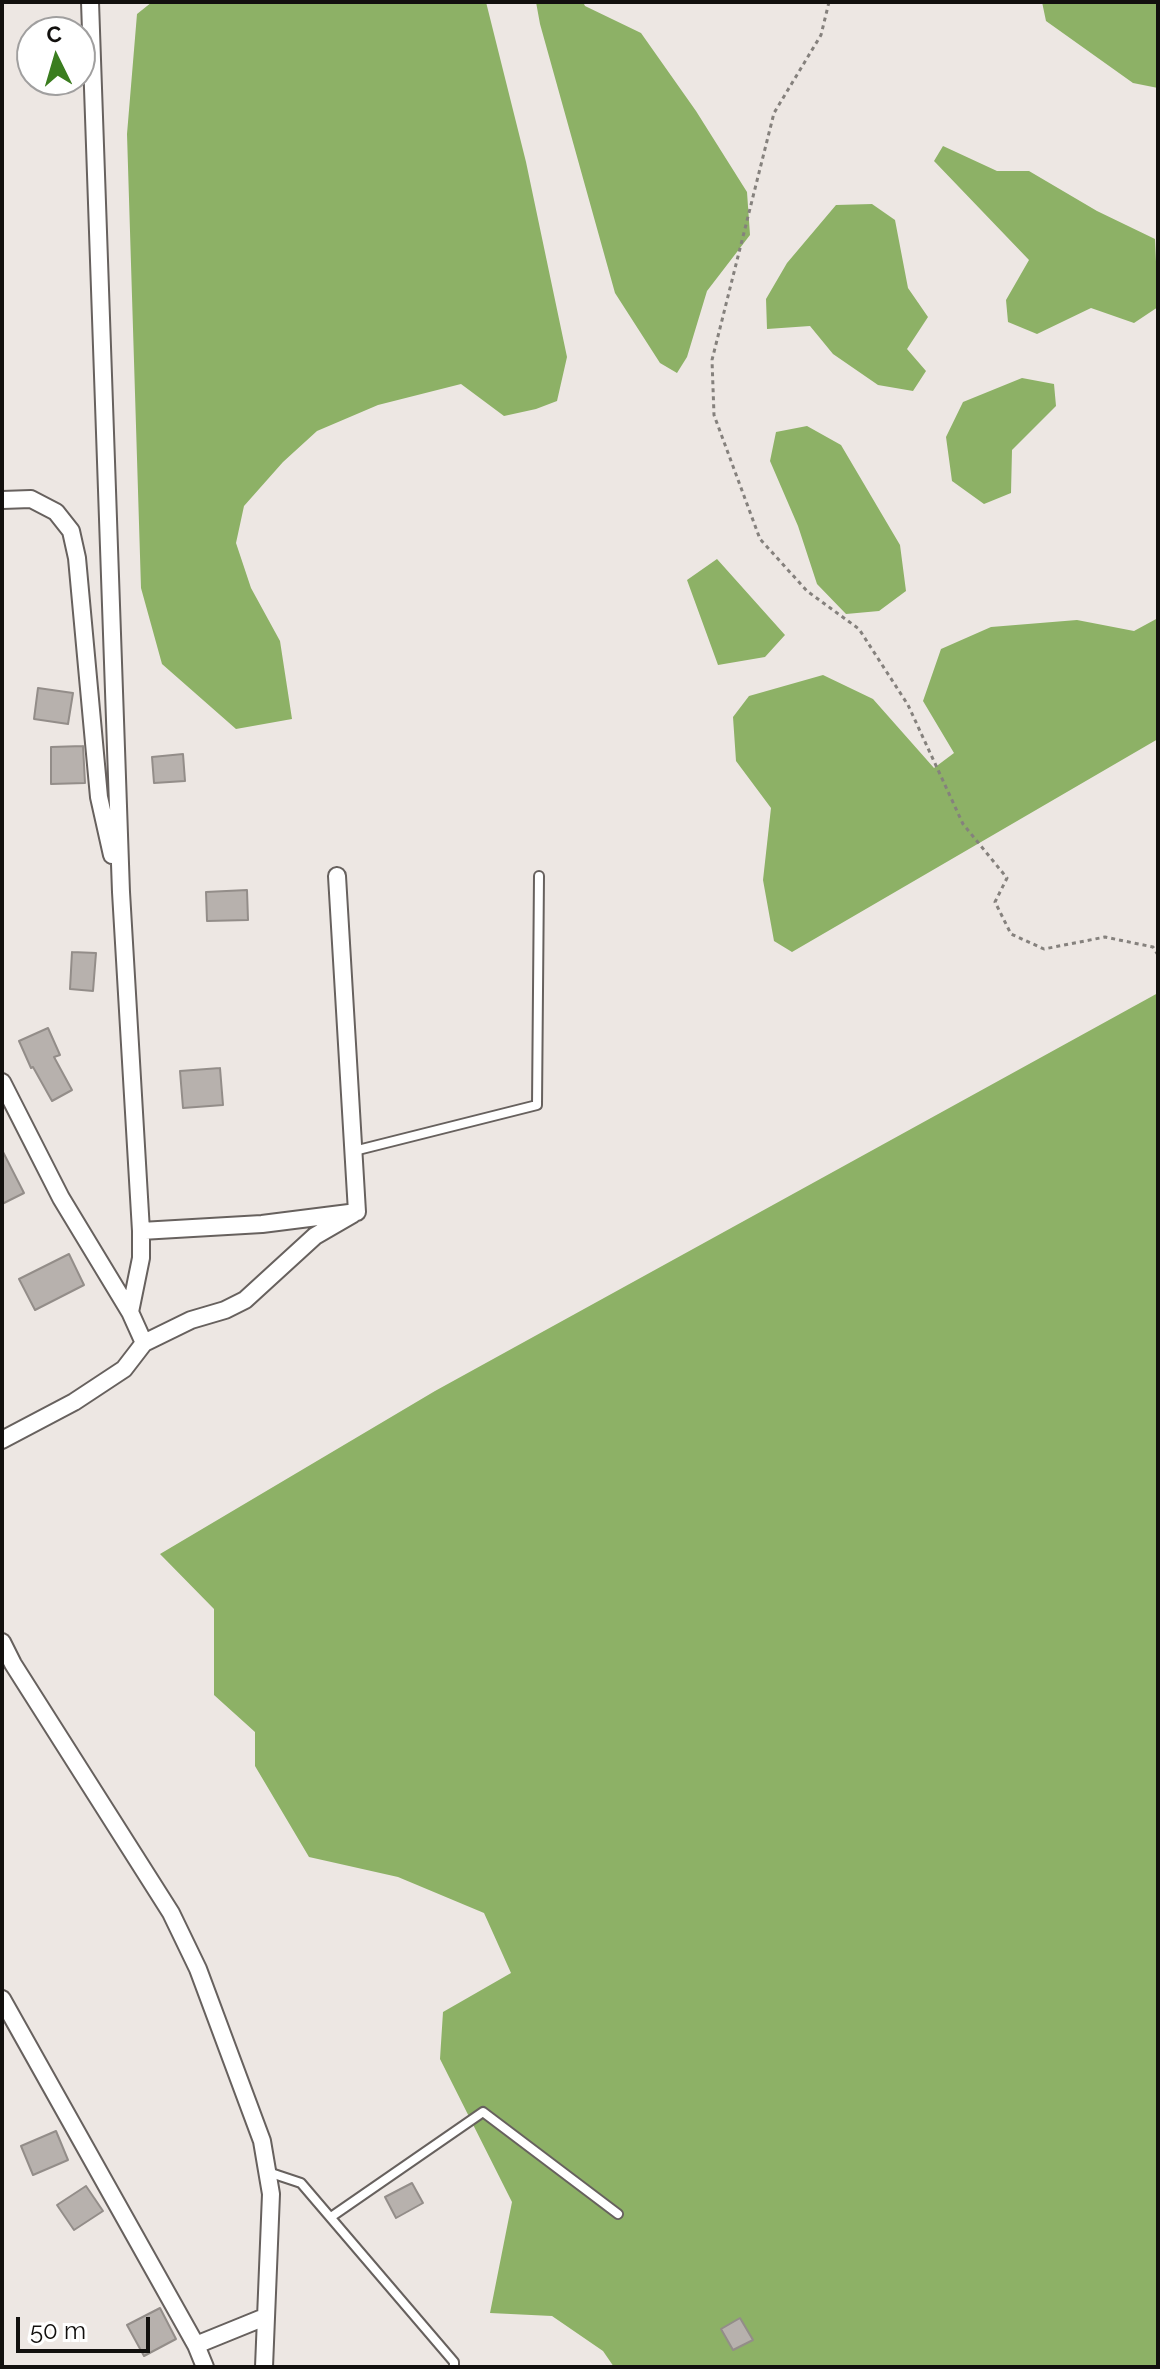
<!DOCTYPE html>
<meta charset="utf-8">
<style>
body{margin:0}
#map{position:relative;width:1160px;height:2369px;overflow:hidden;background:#ede7e3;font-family:Raleway,sans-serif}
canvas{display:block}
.frame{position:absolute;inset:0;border:4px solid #12100e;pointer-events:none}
.north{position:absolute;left:16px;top:16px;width:80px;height:80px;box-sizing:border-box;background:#fff;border:2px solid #a09f9f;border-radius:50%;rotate:355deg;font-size:22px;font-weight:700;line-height:32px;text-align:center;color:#12100e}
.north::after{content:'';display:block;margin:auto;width:28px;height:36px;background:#3b7d1f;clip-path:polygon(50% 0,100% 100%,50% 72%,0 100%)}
.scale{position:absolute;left:16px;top:2317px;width:134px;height:36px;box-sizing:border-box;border:4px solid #12100e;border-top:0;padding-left:10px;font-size:24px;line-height:28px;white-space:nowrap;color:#12100e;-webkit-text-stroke:6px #fff;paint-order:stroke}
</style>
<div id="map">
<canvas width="1160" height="2369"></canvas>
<div class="frame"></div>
<div class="north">С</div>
<div class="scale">50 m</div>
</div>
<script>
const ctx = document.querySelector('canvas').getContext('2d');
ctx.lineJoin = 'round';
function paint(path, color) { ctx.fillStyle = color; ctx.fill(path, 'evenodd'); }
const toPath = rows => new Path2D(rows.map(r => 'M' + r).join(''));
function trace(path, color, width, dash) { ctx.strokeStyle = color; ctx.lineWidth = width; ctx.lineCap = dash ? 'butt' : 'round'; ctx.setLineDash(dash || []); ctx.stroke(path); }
const forest = toPath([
 [152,2,486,2,526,162,567,357,557,401,536,409,504,416,461,384,378,405,317,431,283,462,244,506,236,543,251,588,280,641,292,719,236,729,162,664,141,588,127,134,137,14],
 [536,2,583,2,585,6,641,33,696,111,747,192,750,235,707,291,687,357,677,373,660,363,615,293,540,24],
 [1042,2,1158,2,1158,88,1133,83,1046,21],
 [943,146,997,171,1029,171,1097,211,1155,239,1158,307,1134,323,1091,308,1037,334,1008,322,1006,300,1029,260,934,161],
 [872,204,895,220,908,288,928,317,907,349,926,371,913,391,878,385,833,354,810,326,767,329,766,299,787,263,836,205],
 [1022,378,1054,384,1056,406,1012,450,1011,493,984,504,952,481,946,437,963,402],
 [807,426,841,445,900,545,906,591,879,611,846,614,817,584,798,526,770,461,776,432],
 [717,559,785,635,765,657,718,665,687,580],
 [1158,618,1158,739,792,952,774,941,763,880,771,808,736,761,733,717,749,696,823,675,873,699,934,768,954,753,923,701,941,649,991,627,1077,620,1134,631],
 [1158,993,1158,2367,614,2367,603,2351,552,2316,490,2313,512,2202,440,2059,443,2012,511,1973,484,1913,398,1877,309,1857,255,1766,255,1732,214,1695,214,1609,160,1554,435,1391]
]);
const building = toPath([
 [38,688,73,693,68,724,34,719,38,688],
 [83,746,85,783,51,784,51,747,83,746],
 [183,754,185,781,154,783,152,757,183,754],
 [247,890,248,920,207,921,206,892,247,890],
 [72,952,96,953,93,991,70,989,72,952],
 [48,1028,60,1055,54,1057,72,1090,52,1101,33,1067,31,1068,19,1041,48,1028],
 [220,1068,223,1105,183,1108,180,1071,220,1068],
 [2,1150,24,1193,2,1204,2,1150],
 [69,1254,84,1285,35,1310,19,1279,69,1254],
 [56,2131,68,2160,33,2175,21,2146,56,2131],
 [412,2183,423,2203,396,2218,385,2197,412,2183],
 [86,2186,103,2211,74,2230,57,2205,86,2186],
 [160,2308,176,2339,144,2356,127,2325,160,2308],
 [740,2318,753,2340,733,2350,721,2329,740,2318]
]);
const path = toPath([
 [829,2,821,35,774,113,712,360,714,415,760,539,807,591,859,629,908,705,963,824,1007,878,995,902,1011,934,1044,949,1105,937,1153,947,1158,955]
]);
const service = toPath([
 [354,1151,537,1105,539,876],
 [268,2172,301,2183,454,2362,454,2367],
 [331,2217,483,2112,618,2214]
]);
const minor = toPath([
 [90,2,121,892,141,1231,141,1258,130,1312],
 [2,500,31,499,56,512,71,531,77,558,99,797,112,855],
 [2,1082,61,1198,130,1312,144,1343],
 [141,1231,262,1224,357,1212,337,876],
 [2,1440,74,1402,124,1369,144,1343,191,1320,225,1310,245,1300,315,1236,353,1214],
 [2,1642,13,1664,171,1913,198,1969,262,2141,271,2194,264,2367],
 [2,1999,196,2345,205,2367],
 [196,2345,265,2317]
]);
paint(forest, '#8db166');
paint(building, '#b7b1ad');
trace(building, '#938d89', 2);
trace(service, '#67615e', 12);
trace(minor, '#67615e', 20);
trace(path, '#85817d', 3, [4, 4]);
trace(service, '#fff', 8);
trace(minor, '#fff', 16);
</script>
